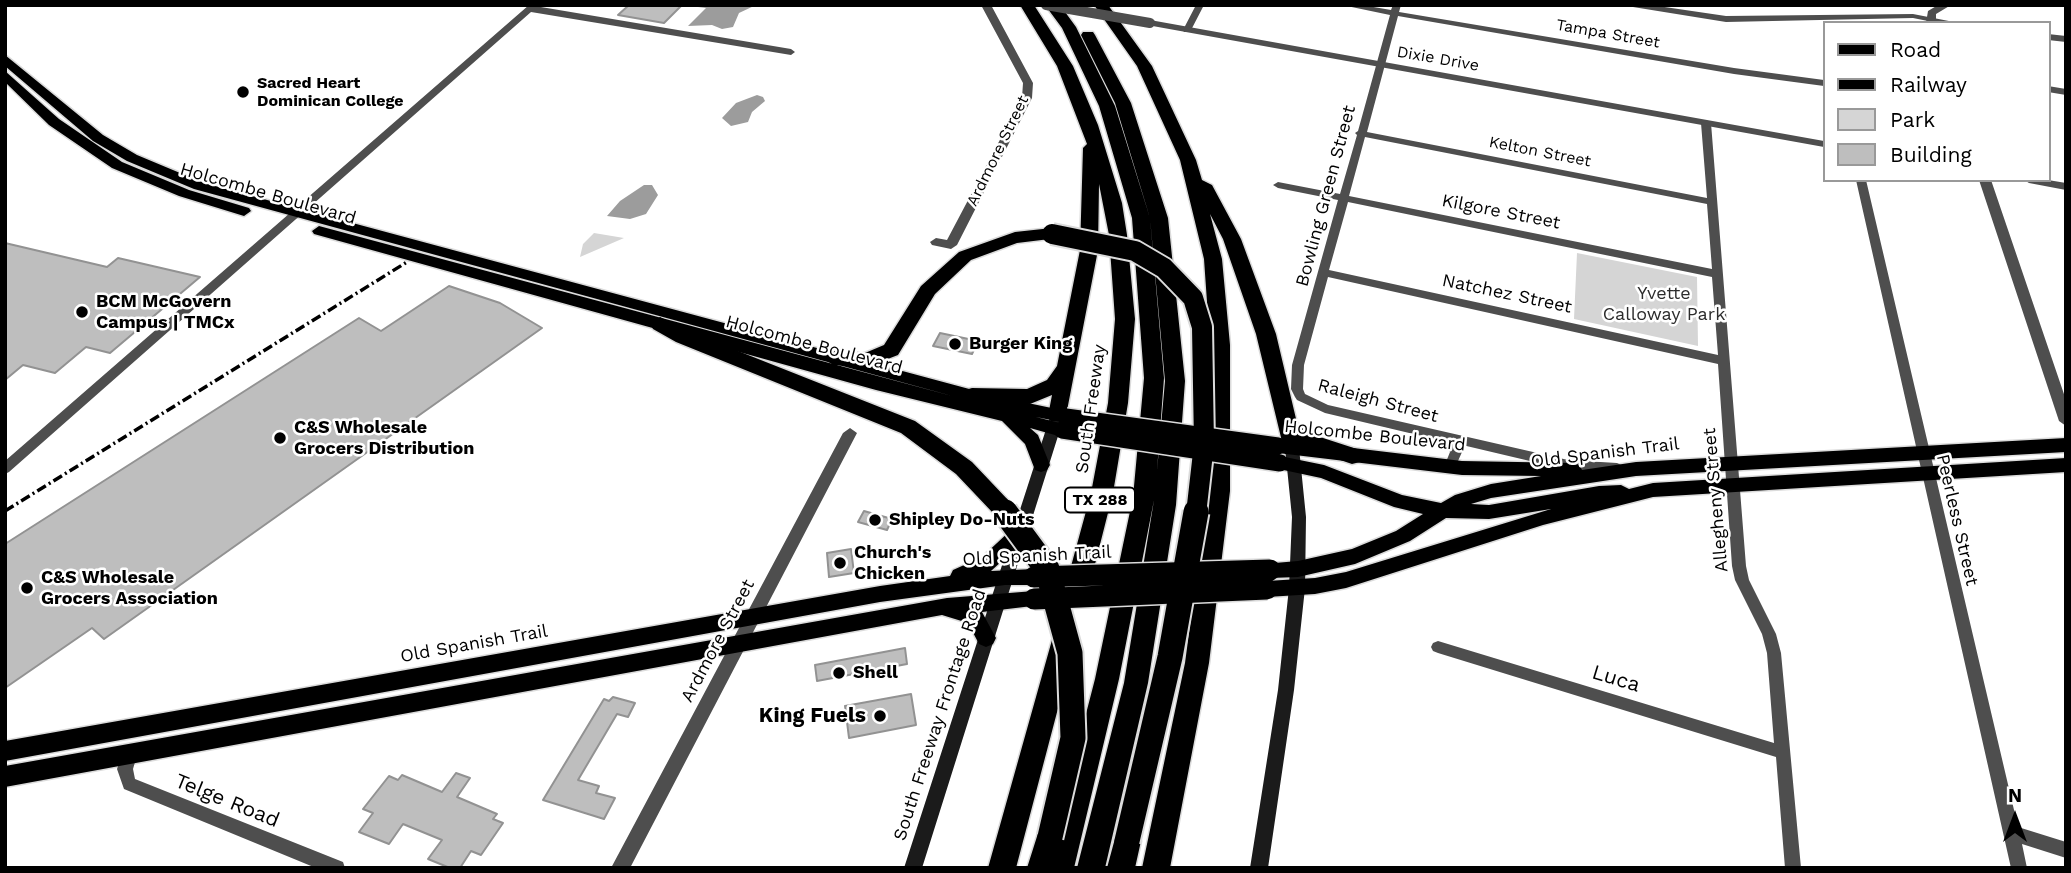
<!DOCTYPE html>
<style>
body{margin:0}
#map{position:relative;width:2071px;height:873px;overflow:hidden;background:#fff;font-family:"Work Sans",sans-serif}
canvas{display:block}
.frame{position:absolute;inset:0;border:7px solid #000;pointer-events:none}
.legend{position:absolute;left:1823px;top:21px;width:228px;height:161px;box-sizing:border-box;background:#fff;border:2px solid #999;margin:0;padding:9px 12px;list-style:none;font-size:21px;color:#000}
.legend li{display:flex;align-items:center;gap:14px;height:35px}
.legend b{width:35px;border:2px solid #999}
.north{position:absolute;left:1980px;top:782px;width:70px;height:70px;-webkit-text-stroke:5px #fff;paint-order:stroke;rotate:0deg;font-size:19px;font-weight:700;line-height:28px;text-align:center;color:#000}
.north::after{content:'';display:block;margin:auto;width:24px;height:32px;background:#000;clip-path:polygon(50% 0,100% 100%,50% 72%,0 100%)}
</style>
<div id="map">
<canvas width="2071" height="873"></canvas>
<div class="frame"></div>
<ul class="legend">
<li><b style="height:9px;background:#000"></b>Road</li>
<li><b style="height:9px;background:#000"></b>Railway</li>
<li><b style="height:19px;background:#d5d5d5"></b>Park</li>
<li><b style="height:19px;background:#bebebe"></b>Building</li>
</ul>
<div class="north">N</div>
</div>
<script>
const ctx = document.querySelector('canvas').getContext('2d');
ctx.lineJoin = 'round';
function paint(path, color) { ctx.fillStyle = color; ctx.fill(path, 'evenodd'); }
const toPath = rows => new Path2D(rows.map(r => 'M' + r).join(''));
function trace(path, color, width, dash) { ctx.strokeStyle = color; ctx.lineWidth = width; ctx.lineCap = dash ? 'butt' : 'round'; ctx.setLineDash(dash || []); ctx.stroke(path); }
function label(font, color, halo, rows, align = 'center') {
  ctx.font = font + ' "Work Sans",sans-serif'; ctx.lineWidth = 5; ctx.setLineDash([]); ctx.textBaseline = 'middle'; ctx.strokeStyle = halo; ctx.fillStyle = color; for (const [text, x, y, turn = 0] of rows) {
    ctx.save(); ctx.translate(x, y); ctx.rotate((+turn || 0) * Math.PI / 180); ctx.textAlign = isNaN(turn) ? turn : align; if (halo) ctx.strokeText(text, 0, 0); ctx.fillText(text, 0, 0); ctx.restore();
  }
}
const green = toPath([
 [594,233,624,238,580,257,583,244],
 [1577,253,1697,277,1698,346,1574,319]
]);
const water = toPath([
 [700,5,756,5,739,13,733,27,722,29,712,25,688,26,706,8,698,7],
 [757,95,763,97,765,101,752,112,748,122,731,126,722,118,736,103],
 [644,185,652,185,658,195,646,214,630,219,607,216,620,201]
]);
const building = toPath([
 [629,5,682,5,664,23,618,15,629,5],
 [5,243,107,267,118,258,200,277,110,353,86,347,55,373,23,365,5,380,5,243],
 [449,286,500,303,542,328,104,639,92,628,5,688,5,544,359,318,381,331,449,286],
 [940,333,978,341,972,354,933,346,940,333],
 [864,511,892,519,887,530,858,522,864,511],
 [851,549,854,573,829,577,827,553,851,549],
 [905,648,907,664,817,681,815,665,905,648],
 [911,694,916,725,849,738,845,706,911,694],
 [613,697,635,703,628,717,617,714,578,780,599,786,596,793,615,798,604,819,543,800,604,699,609,701,613,697],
 [456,773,470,778,457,797,497,814,493,819,503,823,481,855,471,851,460,868,450,868,428,859,442,840,403,824,389,844,359,832,373,813,363,809,389,776,398,780,402,775,442,792,456,773]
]);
const minor = toPath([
 [529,5,791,49,795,52,791,55,531,12,9,472,5,474,5,461,529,5],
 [1196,5,1204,5,1190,32,1184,32,1183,30,1196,5],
 [1342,5,1362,5,1391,10,1393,5,1401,5,1399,12,1734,68,1824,80,1824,86,1734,74,1398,16,1367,132,1707,198,1701,123,1706,120,1711,123,1746,566,1749,580,1776,634,1781,653,1801,868,1785,868,1776,757,1438,653,1433,651,1431,647,1433,643,1438,641,1774,743,1767,653,1762,634,1735,580,1732,566,1718,364,1328,277,1304,365,1303,389,1305,394,1328,405,1568,460,1617,463,1621,465,1623,468,1621,471,1617,473,1568,470,1458,444,1462,452,1454,470,1450,472,1446,470,1444,467,1450,452,1443,441,1325,413,1297,400,1295,397,1291,389,1292,365,1338,200,1278,188,1273,185,1278,182,1340,194,1357,135,1355,133,1358,131,1390,15,1342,5],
 [1365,137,1707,204,1712,269,1349,196,1365,137],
 [1348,202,1712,277,1718,355,1329,270,1348,202],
 [1629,5,1651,5,1726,16,1913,14,1959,23,1938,23,1913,18,1726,22,1633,7,1629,5],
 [2048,34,2066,36,2066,42,2048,40,2048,34],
 [2048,86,2066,89,2066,95,2048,92,2048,86],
 [1856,180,1866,180,2018,827,2066,842,2066,858,2022,844,2027,868,2011,868,1856,180],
 [129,748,134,750,137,755,133,769,135,779,343,862,345,868,316,868,124,789,117,769,124,750,129,748]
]);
const tertiary = toPath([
 [981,5,991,5,1033,83,1032,98,957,245,951,249,932,245,930,242,936,238,947,240,1022,98,1023,83,981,5],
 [1938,5,1951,5,1936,14,1936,23,1926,23,1928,11,1938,5],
 [1150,20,1824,141,1824,147,1147,25,1145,23,1150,20],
 [1979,180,1991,180,2066,400,2066,426,2059,421,1979,180],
 [2024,180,2048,180,2066,183,2066,190,2029,183,2024,180],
 [850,428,857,433,630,868,611,868,843,433,850,428]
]);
const secondary = toPath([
 [1057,412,1064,417,922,868,904,868,1050,417,1057,412],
 [1292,443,1297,444,1299,448,1306,517,1305,588,1294,690,1268,868,1250,868,1278,690,1289,588,1292,517,1285,448,1287,444,1292,443]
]);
const primary = toPath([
 [5,55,103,135,137,155,204,183,999,397,1066,411,1075,417,1066,423,1036,417,1068,425,1071,430,1062,437,1030,428,1038,435,1050,465,1047,470,1041,472,1035,470,1025,444,1002,421,876,390,314,234,312,231,319,226,956,397,194,189,127,161,93,141,5,66,5,55],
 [5,71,59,119,122,162,189,190,249,208,251,211,244,216,179,196,112,168,49,125,5,82,5,71],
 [2066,438,2066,452,1636,476,1491,498,1471,504,1489,505,1599,486,1621,485,1629,489,1653,483,2066,458,2066,472,1653,497,1543,525,1346,588,1315,594,1267,597,1260,595,1257,589,1260,583,1267,581,1315,578,1346,572,1551,509,1489,519,1446,518,1410,541,1355,564,1298,577,1270,578,1263,576,1260,570,1263,564,1298,561,1352,549,1396,531,1423,514,1394,507,1321,478,1274,468,1271,463,1274,458,1280,456,1324,465,1402,495,1441,503,1455,495,1491,484,1541,476,1462,475,1278,453,1272,451,1269,446,1272,441,1278,439,1462,461,1573,463,1579,465,1582,470,1636,462,2066,438],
 [1019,526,1026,529,1028,534,1026,539,991,571,1034,569,1041,571,1044,577,1041,583,1034,585,1005,585,880,602,5,761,5,741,880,586,950,576,953,570,982,557,1012,529,1019,526],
 [1034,591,1041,593,1044,599,1041,605,982,612,996,638,993,644,986,647,979,644,968,623,942,615,5,787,5,766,947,598,1034,591]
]);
const motorway = toPath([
 [1020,5,1034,5,1073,66,1098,125,1122,203,1127,235,1135,319,1128,403,1113,493,1088,592,1084,599,1076,602,1068,599,1064,592,1091,493,1108,403,1115,319,1109,235,1099,184,1098,250,1065,421,1051,421,1048,416,1052,395,1030,404,972,402,965,400,962,395,965,390,972,388,1027,389,1047,380,1057,366,1080,250,1083,148,1087,144,1057,66,1020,5],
 [1045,5,1060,5,1076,27,1115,106,1150,218,1164,378,1157,471,1165,381,1150,218,1115,103,1081,35,1083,32,1093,32,1095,35,1131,103,1168,218,1185,381,1176,505,1148,683,1105,868,1077,868,1124,683,1154,500,1119,679,1074,868,1027,868,1040,827,1050,823,1057,826,1095,679,1133,497,1144,378,1132,218,1099,106,1062,28,1045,5],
 [1094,5,1108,5,1152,66,1196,160,1202,180,1212,185,1241,239,1276,334,1297,423,1320,437,1360,450,1363,456,1360,462,1352,464,1302,447,1299,454,1285,454,1256,334,1223,239,1210,214,1222,259,1230,345,1230,491,1209,663,1170,868,1142,868,1185,663,1208,491,1210,345,1204,259,1180,160,1137,66,1094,5],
 [1052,228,1061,234,1058,238,1017,243,971,260,935,294,898,355,867,367,833,365,823,358,833,351,865,353,884,345,921,286,959,252,1015,232,1052,228],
 [660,317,690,332,915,421,972,462,1009,501,1012,507,1009,513,1001,516,993,513,956,474,901,433,676,342,653,329,650,324,660,317],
 [1064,629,1073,633,1076,640,1016,868,988,868,1052,640,1055,633,1064,629],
 [1127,827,1137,831,1141,841,1135,868,1107,868,1117,831,1127,827]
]);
const rail = toPath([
 [5,511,407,262]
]);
const tertiaryBridge = toPath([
 [1046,5,1150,23]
]);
const primaryBridgeFar1 = toPath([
 [1066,417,1278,446],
 [1062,430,1280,463]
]);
const primaryBridge = toPath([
 [1034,577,1270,570],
 [1034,599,1267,589]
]);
const motorwayBridgeFar1 = toPath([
 [1052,234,1135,251,1164,268,1193,298,1202,327,1204,444,1196,514],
 [1001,507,1006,514]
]);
const motorwayBridge = toPath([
 [1005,512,1047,569,1070,653,1073,738,1050,837],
 [1127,841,1170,657,1196,512]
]);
const markers = [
 [243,92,7,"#000"],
 [82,312,7,"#000"],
 [955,344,7,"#000"],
 [280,438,7,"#000"],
 [875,520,7,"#000"],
 [840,563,7,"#000"],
 [27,588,7,"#000"],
 [839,673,7,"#000"],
 [880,716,7,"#000"]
];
const farStreetnames = [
 ["Tampa Street",1608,34,10],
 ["Dixie Drive",1438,59,10],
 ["Ardmore Street",998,151,-64],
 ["Kelton Street",1540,152,11]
];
const farPoinames = [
 ["Sacred Heart",257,83],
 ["Dominican College",257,101]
];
const shields = [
 [1100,500,70]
];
const shieldNames = [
 ["TX 288",1100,500]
];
const streetNames = [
 ["Holcombe Boulevard",268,194,16],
 ["Bowling Green Street",1326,196,-75],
 ["Kilgore Street",1501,212,11],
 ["Natchez Street",1507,294,12],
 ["Holcombe Boulevard",814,345,15],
 ["Raleigh Street",1378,401,15],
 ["South Freeway",1091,409,-82],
 ["Holcombe Boulevard",1375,436,6],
 ["Old Spanish Trail",1605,453,-7],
 ["Allegheny Street",1716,500,-95],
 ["Peerless Street",1957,520,77],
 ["Old Spanish Trail",1037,556,-3],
 ["Ardmore Street",718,641,-62],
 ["Old Spanish Trail",474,644,-10],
 ["South Freeway Frontage Road",940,715,-72]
];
const parkNames = [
 ["Yvette",1664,294],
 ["Calloway Park",1664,315]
];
const poiNames = [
 ["BCM McGovern",96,302],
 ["Campus | TMCx",96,323],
 ["Burger King",969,344],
 ["C&S Wholesale",294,428],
 ["Grocers Distribution",294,449],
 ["Shipley Do-Nuts",889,520],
 ["Church's",854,553],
 ["Chicken",854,574],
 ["C&S Wholesale",41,578],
 ["Grocers Association",41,599],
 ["Shell",853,673]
];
const nearStreetnames = [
 ["Luca",1616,679,17],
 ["Telge Road",227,801,22]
];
const nearPoinames = [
 ["King Fuels",866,716]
];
paint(green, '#d5d5d5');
paint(water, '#9c9c9c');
paint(building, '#bebebe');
trace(building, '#929292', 2);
trace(primary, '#dbdbdb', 3);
trace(motorway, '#dbdbdb', 3);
paint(minor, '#4e4e4e');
paint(tertiary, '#4e4e4e');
paint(secondary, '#1b1b1b');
paint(primary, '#000');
paint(motorway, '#000');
trace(rail, '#000', 3.5, [10, 3.5, 2, 3.5]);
trace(primaryBridgeFar1, '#dbdbdb', 20, []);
trace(primaryBridge, '#dbdbdb', 24, []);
trace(motorwayBridgeFar1, '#dbdbdb', 24, []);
trace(motorwayBridge, '#dbdbdb', 29, []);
trace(tertiaryBridge, '#4e4e4e', 10);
trace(primaryBridgeFar1, '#000', 17);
trace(primaryBridge, '#000', 21);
trace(motorwayBridgeFar1, '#000', 20);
trace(motorwayBridge, '#000', 25);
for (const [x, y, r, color] of markers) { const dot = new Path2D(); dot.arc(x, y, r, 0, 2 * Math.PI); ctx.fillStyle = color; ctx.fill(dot); trace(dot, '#fff', 2.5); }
label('16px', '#000', '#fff', farStreetnames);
label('bold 16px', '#000', '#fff', farPoinames, 'left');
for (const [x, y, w] of shields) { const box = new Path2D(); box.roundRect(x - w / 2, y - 12.5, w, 25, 5); ctx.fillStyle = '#fff'; ctx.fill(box); trace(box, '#000', 2); }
label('bold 16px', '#000', null, shieldNames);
label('18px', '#000', '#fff', streetNames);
label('18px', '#2c2c2c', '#fff', parkNames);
label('bold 18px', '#000', '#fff', poiNames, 'left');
label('21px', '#000', '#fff', nearStreetnames);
label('bold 21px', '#000', '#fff', nearPoinames, 'right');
</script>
